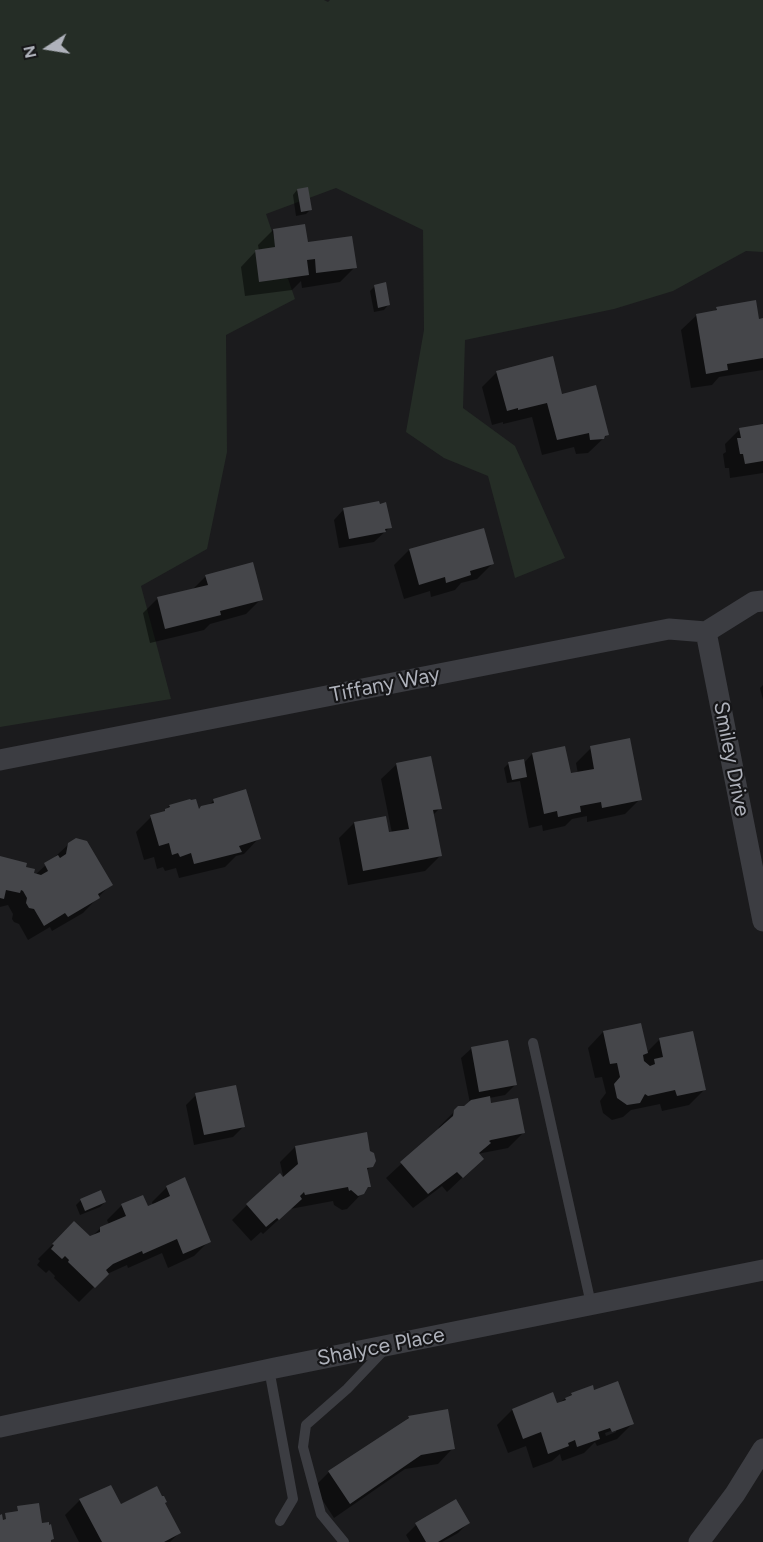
<!DOCTYPE html>
<style>
body{margin:0}
#map{position:relative;width:763px;height:1542px;overflow:hidden;background:#1b1b1d;font-family:Figtree,sans-serif}
canvas{display:block}
.north{position:absolute;left:18px;top:18px;width:60px;height:60px;-webkit-text-stroke:4px #161618;paint-order:stroke;rotate:258deg;font-size:16px;font-weight:700;line-height:24px;text-align:center;color:#afb2bb}
.north::after{content:'';display:block;margin:auto;width:21px;height:27px;background:#afb2bb;clip-path:polygon(50% 0,100% 100%,50% 72%,0 100%)}
</style>
<div id="map">
<canvas width="763" height="1542"></canvas>
<div class="north">N</div>
</div>
<script>
const ctx = document.querySelector('canvas').getContext('2d');
ctx.lineJoin = 'round';
function paint(path, color) { ctx.fillStyle = color; ctx.fill(path, 'evenodd'); }
const toPath = rows => new Path2D(rows.map(r => 'M' + r).join(''));
function trace(path, color, width, dash) { ctx.strokeStyle = color; ctx.lineWidth = width; ctx.lineCap = dash ? 'butt' : 'round'; ctx.setLineDash(dash || []); ctx.stroke(path); }
function label(font, color, halo, rows, align = 'center') {
  ctx.font = font + ' Figtree,sans-serif'; ctx.lineWidth = 4.5; ctx.setLineDash([]); ctx.textBaseline = 'middle'; ctx.strokeStyle = halo; ctx.fillStyle = color; for (const [text, x, y, turn = 0] of rows) {
    ctx.save(); ctx.translate(x, y); ctx.rotate((+turn || 0) * Math.PI / 180); ctx.textAlign = isNaN(turn) ? turn : align; if (halo) ctx.strokeText(text, 0, 0); ctx.fillText(text, 0, 0); ctx.restore();
  }
}
const green = toPath([
 [0,0,324,0,328,2,330,0,763,0,763,252,746,251,673,291,614,309,465,340,463,408,515,446,565,558,515,578,488,476,444,458,406,432,424,330,423,230,336,188,266,214,295,299,226,335,227,452,207,549,141,586,171,699,0,727]
]);
const shadow = toPath([
 [297,190,311,209,306,214,296,216,293,195],
 [273,230,307,243,355,267,340,282,302,288,301,281,292,290,245,296,241,267,256,251,259,251,258,245],
 [375,286,388,305,384,310,374,312,370,291],
 [717,309,758,321,763,320,763,370,719,377,712,385,691,388,681,330,697,315,713,312],
 [497,372,561,396,607,435,588,453,576,454,574,447,542,455,532,417,503,424,503,422,492,425,482,387],
 [763,423,763,473,730,478,729,468,725,468,723,454,726,452,725,444,740,429,761,426],
 [344,509,390,527,374,542,339,548,334,520],
 [409,550,492,564,477,579,461,583,455,590,431,597,430,591,404,599,394,565],
 [206,576,261,599,246,614,210,624,204,630,150,643,143,613,158,598,191,591],
 [763,685,763,700,760,688],
 [591,748,640,799,625,814,587,822,587,816,572,819,565,826,543,831,542,825,529,828,520,781,507,783,504,768,509,763,523,764,532,754,570,775,578,774,576,763],
 [397,764,440,808,432,816,440,856,425,871,348,885,339,838,354,823,388,834,392,833,381,779],
 [214,800,259,838,244,854,236,856,225,867,179,878,176,868,165,871,163,867,157,869,154,857,144,860,136,832,151,817,163,813,169,806,189,801,198,810,208,806],
 [69,844,111,884,83,913,52,931,50,927,28,940,19,924,14,922,12,919,13,914,8,905,0,907,0,857,25,868,35,875],
 [603,1032,646,1053,659,1040,692,1033,704,1090,689,1105,662,1111,660,1104,631,1110,623,1117,612,1120,603,1113,600,1101,606,1093,602,1077,595,1078,588,1048],
 [472,1048,515,1085,505,1095,489,1098,490,1105,523,1133,508,1148,477,1154,482,1159,447,1192,442,1186,413,1208,386,1178,438,1130,439,1127,455,1111,470,1103,461,1058],
 [196,1095,243,1127,233,1137,194,1145,186,1105],
 [295,1147,371,1166,366,1171,369,1186,347,1209,342,1210,334,1205,333,1201,290,1209,263,1234,261,1232,251,1241,232,1220,247,1205,284,1180,280,1162],
 [167,1187,209,1241,194,1256,168,1268,162,1253,128,1268,127,1265,107,1274,79,1302,54,1278,55,1276,49,1270,46,1273,37,1265,40,1261,38,1259,74,1223,91,1237,101,1228,109,1225,107,1220,122,1205,147,1208,153,1205,152,1202],
 [100,1192,105,1202,100,1207,80,1215,76,1205,81,1200],
 [592,1387,593,1392,632,1424,617,1439,597,1446,595,1442,584,1453,562,1461,560,1454,552,1461,533,1468,526,1446,508,1453,497,1425,512,1410,552,1394,556,1405,572,1394],
 [616,1429,616,1432,606,1436,605,1433],
 [409,1417,453,1448,438,1464,405,1469,334,1518,314,1487,329,1472,403,1424],
 [80,1500,121,1506,164,1503,179,1533,170,1542,79,1542,65,1515],
 [468,1523,458,1533,442,1542,410,1542,406,1535,416,1525]
]);
const building = toPath([
 [308,187,312,210,301,212,297,189],
 [305,224,308,242,352,236,357,268,316,273,315,259,307,260,309,275,259,282,255,250,275,247,273,229],
 [386,282,390,305,378,308,374,285],
 [756,300,759,319,763,318,763,358,727,364,728,370,706,374,696,314,717,310,716,307],
 [553,356,562,394,596,385,609,435,605,436,604,439,590,440,589,433,557,440,547,403,518,410,518,408,507,411,496,371],
 [763,424,763,461,745,464,743,454,740,454,737,438,741,438,739,428],
 [379,501,380,504,386,502,392,528,385,529,386,532,349,539,343,508],
 [484,528,494,564,470,571,471,575,446,583,445,577,419,585,409,549],
 [253,562,263,600,220,611,221,615,165,629,157,597,208,585,205,575],
 [630,738,642,800,602,808,601,802,580,806,581,812,558,817,557,811,544,814,532,753,565,746,571,773,594,769,590,746],
 [431,756,442,809,433,810,442,856,363,871,354,822,386,816,389,832,409,829,396,763],
 [524,759,527,777,512,780,508,762],
 [246,789,261,839,239,846,242,852,194,864,191,853,180,857,178,853,172,855,169,843,159,846,150,815,165,811,165,809,170,807,169,805,190,799,191,800,196,799,199,809,201,806,214,803,213,799],
 [76,838,87,841,113,885,98,894,100,898,68,917,65,913,44,926,34,909,29,908,26,903,27,898,23,891,21,890,20,893,6,890,4,899,0,898,0,856,27,863,26,867,35,869,34,873,41,875,48,871,44,863,58,855,60,858,66,854,68,843],
 [641,1023,648,1053,643,1055,644,1061,650,1066,655,1064,654,1059,663,1057,659,1038,693,1031,706,1090,677,1096,675,1090,648,1096,645,1094,640,1103,627,1105,617,1098,614,1084,620,1077,617,1063,610,1064,603,1031],
 [508,1040,517,1085,479,1092,471,1047],
 [236,1085,245,1127,204,1135,195,1093],
 [490,1096,491,1103,518,1098,525,1133,491,1140,489,1141,491,1143,479,1153,484,1159,463,1178,457,1172,428,1194,400,1162,453,1116,454,1110,458,1106,464,1106,471,1100],
 [367,1132,370,1151,374,1153,376,1161,373,1167,367,1168,371,1187,368,1187,364,1194,358,1196,351,1190,349,1191,348,1187,305,1195,304,1192,300,1196,302,1199,279,1220,277,1218,266,1227,246,1204,280,1173,283,1177,298,1164,295,1146],
 [185,1177,211,1242,183,1254,177,1239,143,1254,142,1251,113,1264,106,1270,109,1274,95,1288,68,1262,69,1260,65,1256,62,1259,51,1249,54,1245,52,1244,74,1221,90,1236,100,1232,100,1227,126,1216,121,1204,143,1195,148,1206,155,1203,170,1196,166,1186],
 [101,1190,106,1202,85,1211,80,1199],
 [618,1381,634,1424,612,1432,610,1428,598,1432,600,1439,577,1447,575,1440,568,1443,569,1446,548,1454,541,1432,523,1439,512,1409,553,1392,557,1403,566,1400,565,1398,572,1395,571,1393,593,1385,594,1390],
 [448,1409,455,1449,421,1455,350,1504,328,1471,409,1418,408,1416],
 [111,1485,121,1504,157,1486,162,1496,164,1496,167,1502,165,1503,181,1533,164,1542,102,1542,79,1499],
 [456,1499,470,1523,438,1542,426,1542,415,1523],
 [39,1503,42,1523,49,1522,49,1525,51,1524,54,1539,51,1540,51,1542,0,1542,0,1515,2,1514,3,1520,6,1519,5,1513,18,1511,17,1506]
]);
const service = toPath([
 [533,1043,591,1304],
 [269,1369,293,1499,280,1521],
 [344,1542,321,1514,303,1447,306,1425,347,1389,385,1349]
]);
const minor = toPath([
 [706,632,763,921],
 [0,760,669,629,706,632,754,602,763,601],
 [0,1427,275,1368,763,1270],
 [699,1542,735,1494,763,1449]
]);
const streetNames = [
 ["Tiffany Way",385,685,-11],
 ["Smiley Drive",731,759,79],
 ["Shalyce Place",381,1347,-11]
];
paint(green, '#252d26');
paint(shadow, '#0007');
paint(building, '#45464a');
trace(service, '#3c3d42', 10);
trace(minor, '#3c3d42', 21);
label('21px', '#afb2bb', '#161618', streetNames);
</script>
